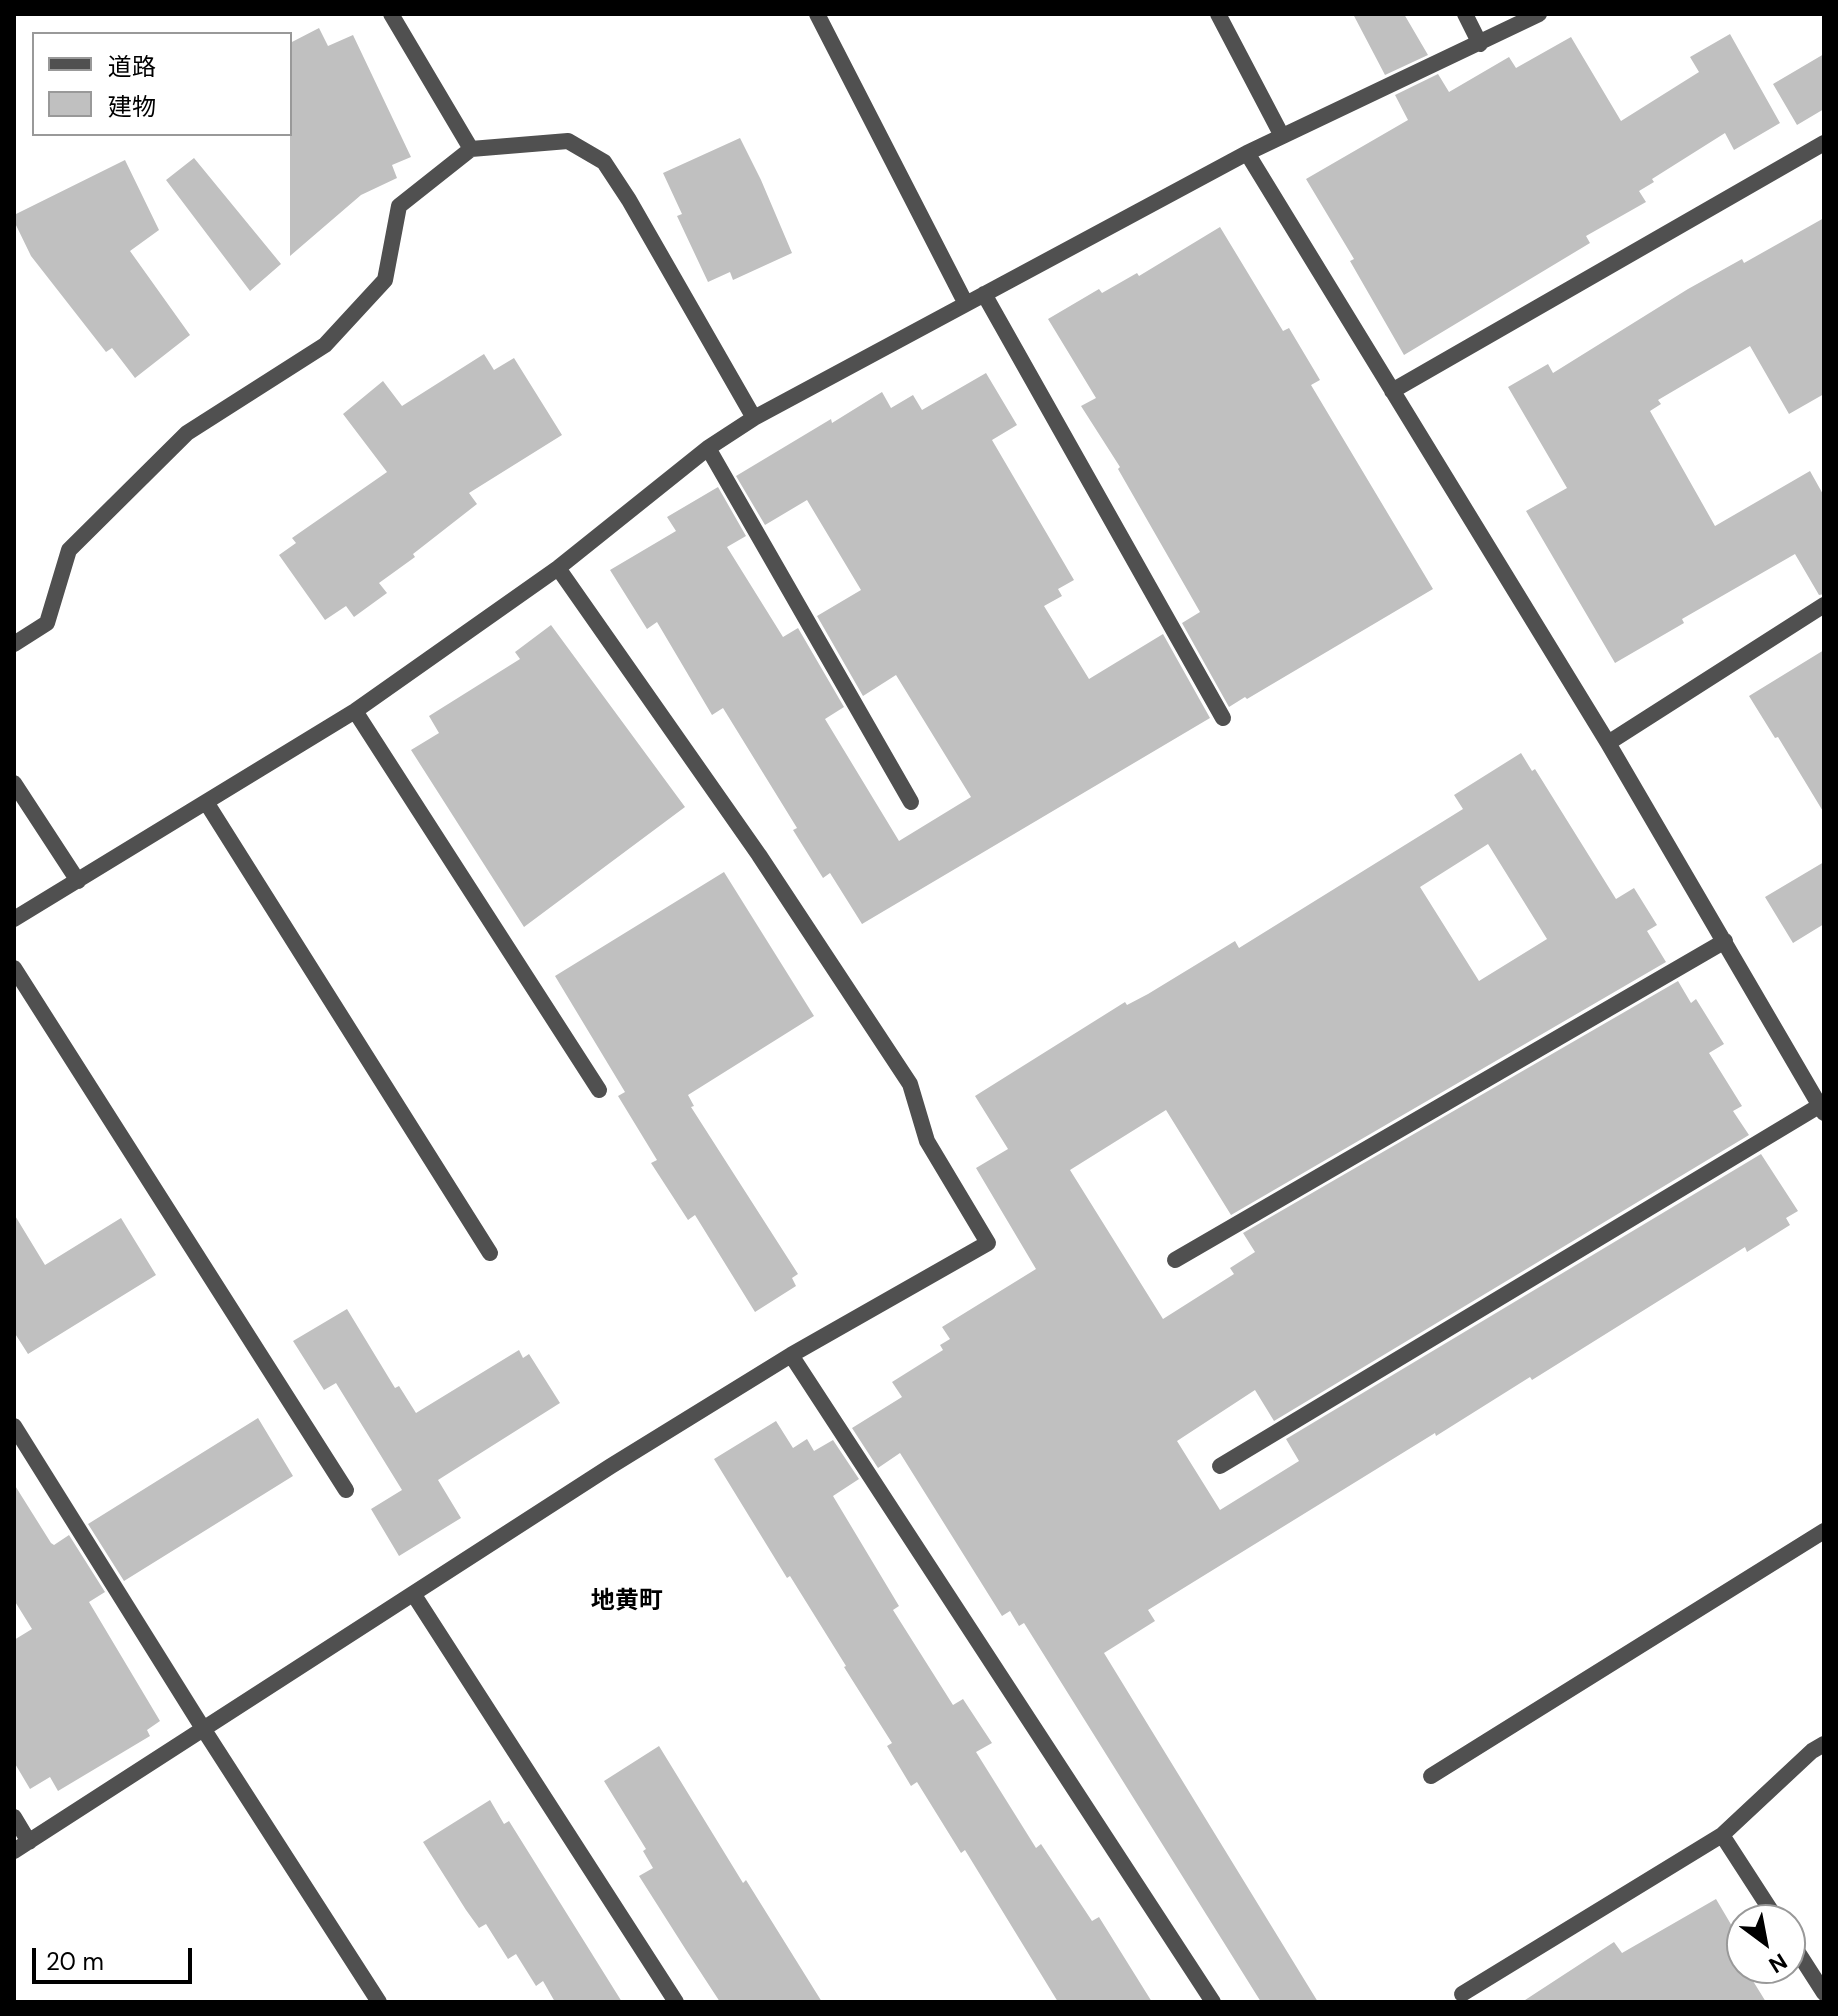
<!DOCTYPE html>
<meta charset="utf-8">
<style>
body{margin:0}
#map{position:relative;width:1838px;height:2016px;overflow:hidden;background:#fff;font-family:"DM Sans","Noto Sans JP",sans-serif}
canvas{display:block}
.frame{position:absolute;inset:0;border:16px solid #000;pointer-events:none}
.legend{position:absolute;left:32px;top:32px;width:260px;height:104px;box-sizing:border-box;background:#fff;border:2px solid #999;margin:0;padding:10px 14px;list-style:none;font-size:24px;color:#000}
.legend li{display:flex;align-items:center;gap:16px;height:40px}
.legend b{width:40px;border:2px solid #999}
.north{position:absolute;left:1726px;top:1904px;width:80px;height:80px;box-sizing:border-box;background:#fff;border:2px solid #999;border-radius:50%;rotate:148deg;font-size:22px;font-weight:700;line-height:32px;text-align:center;color:#000}
.north::after{content:'';display:block;margin:auto;width:28px;height:36px;background:#000;clip-path:polygon(50% 0,100% 100%,50% 72%,0 100%)}
.scale{position:absolute;left:32px;top:1948px;width:160px;height:36px;box-sizing:border-box;border:4px solid #000;border-top:0;padding-left:10px;font-size:24px;line-height:28px;white-space:nowrap;color:#000;-webkit-text-stroke:6px #fff;paint-order:stroke}
</style>
<div id="map">
<canvas width="1838" height="2016"></canvas>
<div class="frame"></div>
<ul class="legend">
<li><b style="height:10px;background:#505050"></b>道路</li>
<li><b style="height:22px;background:#c0c0c0"></b>建物</li>
</ul>
<div class="north">N</div>
<div class="scale">20 m</div>
</div>
<script>
const ctx = document.querySelector('canvas').getContext('2d');
ctx.lineJoin = 'round';
function paint(path, color) { ctx.fillStyle = color; ctx.fill(path, 'evenodd'); }
const toPath = rows => new Path2D(rows.map(r => 'M' + r).join(''));
function trace(path, color, width, dash) { ctx.strokeStyle = color; ctx.lineWidth = width; ctx.lineCap = dash ? 'butt' : 'round'; ctx.setLineDash(dash || []); ctx.stroke(path); }
function label(font, color, halo, rows, align = 'center') {
  ctx.font = font + ' "DM Sans","Noto Sans JP",sans-serif'; ctx.lineWidth = 7; ctx.setLineDash([]); ctx.textBaseline = 'middle'; ctx.strokeStyle = halo; ctx.fillStyle = color; for (const [text, x, y, turn = 0] of rows) {
    ctx.save(); ctx.translate(x, y); ctx.rotate((+turn || 0) * Math.PI / 180); ctx.textAlign = isNaN(turn) ? turn : align; if (halo) ctx.strokeText(text, 0, 0); ctx.fillText(text, 0, 0); ctx.restore();
  }
}
const building = toPath([
 [1353,14,1404,14,1428,55,1385,75],
 [319,28,328,46,353,35,411,157,392,165,397,178,361,195,290,256,290,43],
 [1730,34,1780,123,1734,150,1725,133,1652,179,1654,182,1639,191,1646,202,1586,236,1590,243,1404,355,1350,261,1354,259,1306,179,1408,120,1395,95,1438,74,1449,92,1509,57,1516,68,1571,37,1621,121,1699,72,1690,57],
 [1824,54,1824,109,1797,125,1773,84],
 [740,138,761,180,792,253,733,280,730,272,708,282,677,216,682,214,663,173],
 [194,158,281,264,250,291,166,180],
 [125,160,159,230,130,251,190,335,135,378,112,348,106,352,31,256,14,221,14,215],
 [1824,218,1824,394,1789,414,1750,346,1658,400,1661,404,1650,411,1715,526,1810,471,1824,496,1824,594,1819,595,1795,554,1682,619,1684,623,1615,663,1526,511,1567,488,1508,387,1548,364,1553,373,1688,289,1742,259,1744,263],
 [1220,227,1283,331,1289,328,1320,380,1311,385,1433,589,1247,699,1245,697,1229,707,1182,623,1200,612,1118,469,1120,467,1081,406,1096,398,1048,319,1099,289,1102,293,1137,273,1139,276],
 [484,354,494,370,514,358,562,435,469,493,477,504,413,554,415,557,379,583,387,593,354,617,346,606,325,620,279,555,296,543,292,538,387,472,343,414,383,381,402,406],
 [986,373,1017,425,992,440,1074,580,1058,589,1062,596,1044,606,1089,679,1163,634,1210,718,862,924,830,873,823,878,793,830,797,828,723,708,712,715,657,622,647,629,610,570,676,531,667,517,718,487,746,536,727,547,783,637,798,628,844,707,825,719,899,841,971,797,896,675,863,696,817,616,861,590,807,500,765,525,736,476,831,419,832,423,882,392,891,408,913,395,922,410],
 [551,625,685,807,524,927,411,750,439,733,429,716,520,659,515,652],
 [1824,650,1824,813,1778,737,1775,738,1749,696],
 [1521,753,1532,771,1535,769,1616,899,1634,888,1657,925,1647,931,1666,962,1231,1215,1166,1110,1070,1170,1163,1319,1234,1274,1230,1268,1255,1252,1243,1233,1678,981,1691,1003,1696,999,1724,1044,1709,1053,1742,1106,1733,1111,1749,1135,1274,1421,1255,1390,1177,1441,1220,1510,1299,1461,1286,1439,1761,1154,1798,1211,1786,1218,1790,1225,1747,1252,1745,1247,1532,1380,1530,1377,1436,1436,1435,1433,1148,1610,1155,1621,1104,1653,1318,2002,1261,2002,1024,1623,1019,1626,1010,1611,1002,1616,900,1453,878,1468,852,1428,902,1397,892,1382,943,1350,940,1345,950,1339,942,1327,1036,1269,976,1168,1008,1149,975,1096,1125,1002,1127,1005,1148,994,1235,941,1239,948,1463,809,1454,795],
 [1488,844,1547,939,1479,981,1420,887],
 [1824,862,1824,924,1793,943,1765,897],
 [724,872,814,1016,688,1095,694,1106,691,1107,798,1274,792,1278,796,1286,755,1312,695,1215,688,1220,651,1163,657,1160,618,1096,625,1092,555,976],
 [14,1214,45,1265,121,1218,156,1275,28,1354,14,1332],
 [347,1309,395,1388,399,1386,416,1413,519,1350,523,1358,529,1354,560,1403,438,1480,461,1518,399,1556,371,1509,402,1490,336,1383,324,1390,293,1341],
 [258,1418,293,1476,124,1581,88,1524],
 [776,1421,793,1448,807,1439,814,1451,833,1440,859,1479,833,1496,899,1606,893,1610,953,1705,963,1699,992,1743,976,1752,1036,1848,1041,1844,1092,1921,1099,1917,1152,2002,1058,2002,965,1850,961,1853,917,1782,911,1786,887,1746,892,1743,844,1667,846,1666,790,1576,787,1578,714,1459],
 [14,1484,51,1543,54,1545,69,1535,105,1592,89,1602,160,1721,147,1730,150,1736,58,1791,50,1777,30,1789,14,1762,14,1640,32,1629,14,1600],
 [659,1746,743,1883,746,1880,822,2002,720,2002,686,1950,639,1876,653,1868,643,1851,646,1849,604,1781],
 [490,1800,504,1824,509,1821,622,2002,555,2002,543,1981,536,1986,516,1954,508,1959,486,1924,479,1928,466,1910,423,1842],
 [1716,1899,1742,1943,1742,1968,1745,1968,1766,2002,1522,2002,1614,1942,1622,1953]
]);
const minor = toPath([
 [391,14,471,149,568,141,604,162,629,200,754,418],
 [817,14,966,304],
 [1218,14,1282,136],
 [1465,14,1480,44],
 [1247,153,1608,743,1824,1113],
 [984,294,1223,718],
 [1392,391,1824,143],
 [708,448,911,802],
 [14,644,47,623,69,550,187,433,325,345,385,280,399,206,471,149],
 [355,711,599,1090],
 [1608,743,1824,605],
 [14,783,78,881],
 [206,802,490,1253],
 [14,919,355,711,558,568,708,448,754,418,1247,153,1539,14],
 [14,968,346,1490],
 [1175,1260,1725,941],
 [791,1355,1213,2002],
 [14,1426,204,1730,379,2002],
 [1220,1466,1819,1106],
 [414,1595,676,2002],
 [1431,1776,1824,1531],
 [14,1817,29,1842],
 [1722,1835,1777,1920],
 [14,1851,611,1466,791,1355,988,1243,927,1141,910,1084,759,855,558,568],
 [1790,1940,1824,1993],
 [1462,1994,1722,1835,1812,1751,1824,1744]
]);
const neighbourhoodNames = [
 ["地黄町",627,1602]
];
paint(building, '#c0c0c0');
trace(minor, '#505050', 16);
label('bold 24px', '#000', '#fff', neighbourhoodNames);
</script>
